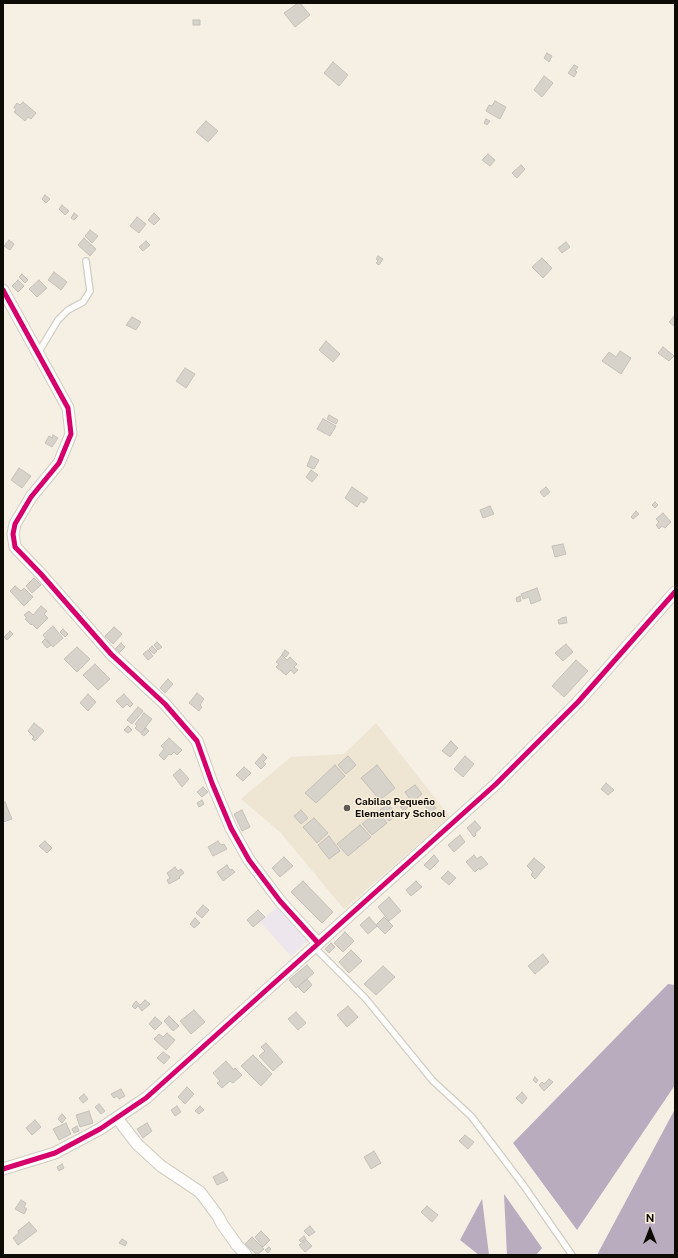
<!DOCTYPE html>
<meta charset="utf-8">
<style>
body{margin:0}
#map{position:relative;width:678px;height:1258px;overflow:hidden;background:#f5efe4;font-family:"Public Sans",sans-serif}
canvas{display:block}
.frame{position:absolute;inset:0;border:4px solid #0e0b05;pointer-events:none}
.north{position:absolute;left:630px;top:1210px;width:40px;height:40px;-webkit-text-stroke:3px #fbf1de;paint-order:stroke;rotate:0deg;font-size:11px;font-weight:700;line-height:16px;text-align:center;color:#0e0b05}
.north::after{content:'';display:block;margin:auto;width:14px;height:18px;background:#0e0b05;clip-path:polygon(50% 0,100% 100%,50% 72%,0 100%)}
</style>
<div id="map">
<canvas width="678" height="1258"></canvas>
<div class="frame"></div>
<div class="north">N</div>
</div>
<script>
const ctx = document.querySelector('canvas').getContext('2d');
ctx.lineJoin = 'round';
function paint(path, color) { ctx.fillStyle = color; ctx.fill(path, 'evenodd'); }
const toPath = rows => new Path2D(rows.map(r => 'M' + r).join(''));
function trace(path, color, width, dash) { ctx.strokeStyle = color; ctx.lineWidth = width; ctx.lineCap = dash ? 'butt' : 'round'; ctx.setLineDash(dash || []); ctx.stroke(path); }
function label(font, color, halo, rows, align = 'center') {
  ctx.font = font + ' "Public Sans",sans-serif'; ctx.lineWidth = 3; ctx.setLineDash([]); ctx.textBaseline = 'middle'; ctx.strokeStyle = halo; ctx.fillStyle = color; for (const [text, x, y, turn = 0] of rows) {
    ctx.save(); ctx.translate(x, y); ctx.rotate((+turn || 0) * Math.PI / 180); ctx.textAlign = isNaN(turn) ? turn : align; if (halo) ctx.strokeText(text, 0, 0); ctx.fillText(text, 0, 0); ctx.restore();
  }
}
const built = toPath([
 [376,723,450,817,344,909,280,832,241,799,291,757,344,754]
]);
const green = toPath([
 [277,907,308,941,291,956,260,922]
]);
const water = toPath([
 [668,984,675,985,675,1085,577,1230,513,1143],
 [675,1109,675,1255,597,1255],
 [504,1194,542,1248,536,1255,507,1255],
 [482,1199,489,1255,479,1255,460,1240]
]);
const building = toPath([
 [298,3,300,3,310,15,295,27,284,13,298,3],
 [193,20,200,20,200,25,193,25,193,20],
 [547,53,552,56,549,62,544,58,547,53],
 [333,62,348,75,339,86,324,73,333,62],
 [574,65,578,67,575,71,577,72,574,77,568,73,574,65],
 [544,76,553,83,542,97,534,90,544,76],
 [495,101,506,107,500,119,486,111,489,105,492,106,495,101],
 [23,102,36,113,31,119,28,117,25,121,14,112,16,110,14,107,17,103,20,105,23,102],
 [486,119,490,121,487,125,484,123,486,119],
 [206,121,218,131,208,142,196,132,206,121],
 [488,154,495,160,490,166,482,160,488,154],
 [521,165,525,169,517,178,512,173,521,165],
 [45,195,50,199,46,203,42,199,45,195],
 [62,205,69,211,65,215,59,209,62,205],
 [74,213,78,216,74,220,71,218,74,213],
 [154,213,160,219,154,225,148,220,154,213],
 [137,217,146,224,139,233,130,226,137,217],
 [90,230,98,236,92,243,85,236,90,230],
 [84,238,96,249,90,256,78,245,84,238],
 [9,240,14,244,10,250,4,246,9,240],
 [146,241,150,245,143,251,139,247,146,241],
 [566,242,570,247,562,253,558,248,566,242],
 [378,256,383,259,379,265,376,263,378,261,376,259,378,256],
 [542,258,552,268,543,278,532,267,542,258],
 [54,272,67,282,61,290,48,280,54,272],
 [22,274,28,280,25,283,19,277,22,274],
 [18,280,24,286,18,292,12,286,18,280],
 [39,280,47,288,37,297,29,289,39,280],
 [675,315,675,327,669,322,675,315],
 [132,317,141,322,136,330,126,325,132,317],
 [326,341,340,354,333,362,319,350,326,341],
 [663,347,674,356,669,361,658,353,663,347],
 [620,351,631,358,621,374,602,361,609,352,616,357,620,351],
 [185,368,195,374,186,388,176,381,185,368],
 [329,415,338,420,336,424,327,419,329,415],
 [323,419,336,426,330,436,317,429,323,419],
 [53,435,58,438,52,447,45,443,49,436,52,438,53,435],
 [311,456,319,460,314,469,307,466,311,456],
 [19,468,31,476,22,488,11,480,19,468],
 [311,470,318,475,312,482,306,477,311,470],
 [352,487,368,498,364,503,361,501,357,507,345,498,352,487],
 [546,487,550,492,544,497,540,492,546,487],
 [655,502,658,505,655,508,652,505,655,502],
 [490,506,494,514,483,518,480,510,490,506],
 [636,511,639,514,633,519,631,517,636,511],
 [663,513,671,522,665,528,662,526,659,529,656,525,659,522,656,519,663,513],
 [563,544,566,554,555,557,552,546,563,544],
 [34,578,41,585,32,593,26,586,34,578],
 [15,586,21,591,24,588,33,597,24,606,10,591,15,586],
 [537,588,541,600,531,604,529,597,523,599,521,594,537,588],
 [520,596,521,601,517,602,516,598,520,596],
 [41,606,47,611,44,614,48,618,37,629,32,624,31,625,25,619,27,618,24,615,29,611,33,615,41,606],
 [566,617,567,623,559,624,558,620,561,619,561,618,566,617],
 [53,626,63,638,53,647,43,635,53,626],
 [114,627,122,634,113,644,105,636,114,627],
 [63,629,68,634,65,637,60,632,63,629],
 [10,631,13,634,7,640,4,637,10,631],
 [45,639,51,645,47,648,42,642,45,639],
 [157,642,162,647,158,650,154,645,157,642],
 [121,643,125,647,119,653,115,649,121,643],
 [566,644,573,652,563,661,555,653,566,644],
 [152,646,157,651,154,654,149,649,152,646],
 [77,647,90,659,77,672,64,659,77,647],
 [148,650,153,656,148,660,143,654,148,650],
 [285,650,289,653,286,657,282,654,285,650],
 [282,655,287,660,290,657,297,664,294,667,298,670,294,674,291,670,286,675,276,667,279,664,276,662,282,655],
 [576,660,588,671,564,697,552,686,576,660],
 [95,664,110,679,98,690,83,675,95,664],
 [168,679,173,684,165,693,160,688,168,679],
 [197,693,204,699,200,705,202,707,199,711,189,703,197,693],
 [88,694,96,702,88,711,80,703,88,694],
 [124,694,133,704,130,707,127,704,123,708,116,701,124,694],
 [138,707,143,711,132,724,127,720,138,707],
 [144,713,152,719,141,733,135,728,137,726,135,724,144,713],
 [34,723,44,731,35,741,32,739,34,737,28,731,34,723],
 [128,726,132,730,128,733,124,730,128,726],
 [146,728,149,731,144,736,141,734,146,728],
 [169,738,182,750,177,755,174,752,171,755,169,754,164,760,159,755,164,749,161,746,169,738],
 [451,741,458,748,450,757,442,751,451,741],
 [263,754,267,758,263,762,266,764,261,769,255,763,263,754],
 [348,756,356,765,346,774,338,765,348,756],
 [465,756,474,764,463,777,454,769,465,756],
 [335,765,345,776,316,803,305,793,335,765],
 [377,765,395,788,380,800,361,778,377,765],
 [244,767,251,773,243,781,236,775,244,767],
 [180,769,189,779,182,787,173,775,180,769],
 [606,783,614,790,608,795,601,789,606,783],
 [415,785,422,794,412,802,405,792,415,785],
 [203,787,208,792,202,797,197,792,203,787],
 [202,800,204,804,199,807,197,803,202,800],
 [430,800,436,808,431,813,424,805,430,800],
 [406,801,409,806,404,811,400,806,406,801],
 [5,802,12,819,3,822,3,803,5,802],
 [388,804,397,815,389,821,380,810,388,804],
 [242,810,250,827,242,831,234,814,242,810],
 [301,810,308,818,301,824,294,816,301,810],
 [378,811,387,823,372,835,362,824,378,811],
 [314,818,328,833,317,843,303,827,314,818],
 [475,821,481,828,475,833,476,835,474,837,467,828,475,821],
 [360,825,371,837,348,856,337,844,360,825],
 [460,835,465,842,454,852,448,845,460,835],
 [329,836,340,851,329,859,318,845,329,836],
 [45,841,52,848,47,853,39,846,45,841],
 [218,841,221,845,224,844,227,849,213,856,208,847,218,841],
 [434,855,439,861,430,870,424,865,434,855],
 [474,855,477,859,481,856,488,864,480,870,479,868,475,872,466,862,474,855],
 [284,857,293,866,280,877,272,868,284,857],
 [534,858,545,867,535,879,531,875,533,872,527,866,534,858],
 [227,865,230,870,232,869,235,872,223,881,217,872,227,865],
 [175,867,178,871,181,869,184,873,179,877,180,878,169,884,167,880,170,878,167,873,175,867],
 [448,871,456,878,449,885,441,878,448,871],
 [303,881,333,912,322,923,291,892,303,881],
 [416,881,422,887,411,896,406,890,416,881],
 [389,897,401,911,389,921,378,907,389,897],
 [203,905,209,910,202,918,196,913,203,905],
 [258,910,265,917,253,927,247,920,258,910],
 [369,917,377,926,368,934,360,925,369,917],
 [384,917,393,926,385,934,376,925,384,917],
 [195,918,200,923,194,928,190,924,195,918],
 [345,932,354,941,343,952,334,943,345,932],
 [331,943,335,947,329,953,325,949,331,943],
 [351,950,362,961,349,973,339,962,351,950],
 [543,954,549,962,535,974,528,966,543,954],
 [307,965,314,973,296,988,289,980,307,965],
 [383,966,395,977,376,995,364,984,383,966],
 [307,979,312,985,304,993,298,987,307,979],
 [145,1000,150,1004,142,1011,138,1006,135,1009,132,1006,136,1001,140,1005,145,1000],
 [348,1006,358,1017,347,1027,337,1015,348,1006],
 [194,1010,205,1022,191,1034,180,1021,194,1010],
 [296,1012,306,1023,298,1030,288,1019,296,1012],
 [169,1016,179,1026,173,1031,164,1021,169,1016],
 [155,1017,162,1023,155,1030,149,1024,155,1017],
 [167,1033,175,1040,166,1050,154,1039,159,1034,163,1037,167,1033],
 [266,1043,283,1062,273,1071,259,1056,265,1051,261,1047,266,1043],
 [163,1052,170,1057,164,1064,157,1058,163,1052],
 [253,1055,272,1074,261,1086,241,1066,253,1055],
 [226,1061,234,1070,235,1068,242,1075,233,1083,230,1081,222,1088,217,1083,220,1081,213,1073,226,1061],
 [535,1077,538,1080,536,1083,533,1080,535,1077],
 [549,1079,553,1082,544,1091,539,1085,542,1082,544,1084,549,1079],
 [187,1087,194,1094,185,1104,178,1097,187,1087],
 [121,1089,125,1096,119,1099,117,1096,114,1098,111,1094,121,1089],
 [522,1092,527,1098,522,1104,516,1098,522,1092],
 [84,1094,88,1099,83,1103,79,1098,84,1094],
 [99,1104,105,1111,101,1114,95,1107,99,1104],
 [177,1106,181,1112,175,1116,171,1110,177,1106],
 [200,1106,204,1110,199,1114,195,1111,200,1106],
 [89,1111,93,1123,80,1127,76,1115,89,1111],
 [62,1114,66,1118,62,1123,58,1119,62,1114],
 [35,1120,41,1127,32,1135,26,1128,35,1120],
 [66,1123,71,1134,59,1140,53,1129,66,1123],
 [147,1123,152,1131,143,1138,137,1129,147,1123],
 [77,1126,79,1131,74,1133,72,1129,77,1126],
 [465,1135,474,1142,468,1149,459,1141,465,1135],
 [374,1151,381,1163,371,1169,364,1157,374,1151],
 [62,1164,64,1168,59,1171,57,1167,62,1164],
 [223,1172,228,1180,217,1185,213,1177,223,1172],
 [21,1200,26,1203,24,1207,27,1209,24,1214,15,1209,21,1200],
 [427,1206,438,1215,432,1222,421,1212,427,1206],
 [29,1222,37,1231,18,1245,13,1238,19,1233,18,1231,29,1222],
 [310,1226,315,1232,309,1236,304,1231,310,1226],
 [261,1231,270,1240,263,1247,255,1237,261,1231],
 [304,1236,306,1239,301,1242,299,1240,304,1236],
 [252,1237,264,1249,257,1255,245,1244,252,1237],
 [122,1239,127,1242,125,1246,119,1243,122,1239],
 [306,1240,312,1246,305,1252,299,1245,306,1240],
 [269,1247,271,1249,268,1253,265,1250,269,1247]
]);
const lane = toPath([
 [38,353,58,320,68,310,83,302,90,291,86,261],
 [314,947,366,999,433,1081,471,1116,524,1186,572,1255]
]);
const street = toPath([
 [3,290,68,408,71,434,59,463,31,497,15,524,13,534,15,547,41,574,111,654,165,704,197,741,212,783,231,828,249,860,280,901,318,943],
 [117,1118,137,1144,161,1166,200,1192,218,1216,222,1224,237,1245,246,1255],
 [3,1169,55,1153,100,1129,146,1098,496,784,578,702,675,592]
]);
const cycleway = toPath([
 [3,290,68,408,71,434,59,463,31,497,15,524,13,534,15,547,41,574,111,654,165,704,197,741,212,783,231,828,249,860,280,901,318,943],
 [3,1169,55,1153,100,1129,146,1098,496,784,578,702,675,592]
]);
const markers = [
 [347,808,4,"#5f5b53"]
];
const poiNames = [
 ["Cabilao Pequeño",355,802],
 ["Elementary School",355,814]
];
paint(built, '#eee5d2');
paint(green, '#eee6ed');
paint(water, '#b9acbe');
paint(building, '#d7d2ca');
trace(building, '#c5c1b9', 1);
trace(lane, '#d1cdc4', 8);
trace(street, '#d1cdc4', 13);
trace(lane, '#fefdfb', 5.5);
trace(street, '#fefdfb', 11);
trace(cycleway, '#d6006c', 5);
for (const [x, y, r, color] of markers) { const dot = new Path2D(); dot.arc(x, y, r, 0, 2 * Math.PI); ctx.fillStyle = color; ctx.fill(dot); trace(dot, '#fbf1de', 1.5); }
label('bold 10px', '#0e0b05', '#fbf1de', poiNames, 'left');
</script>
